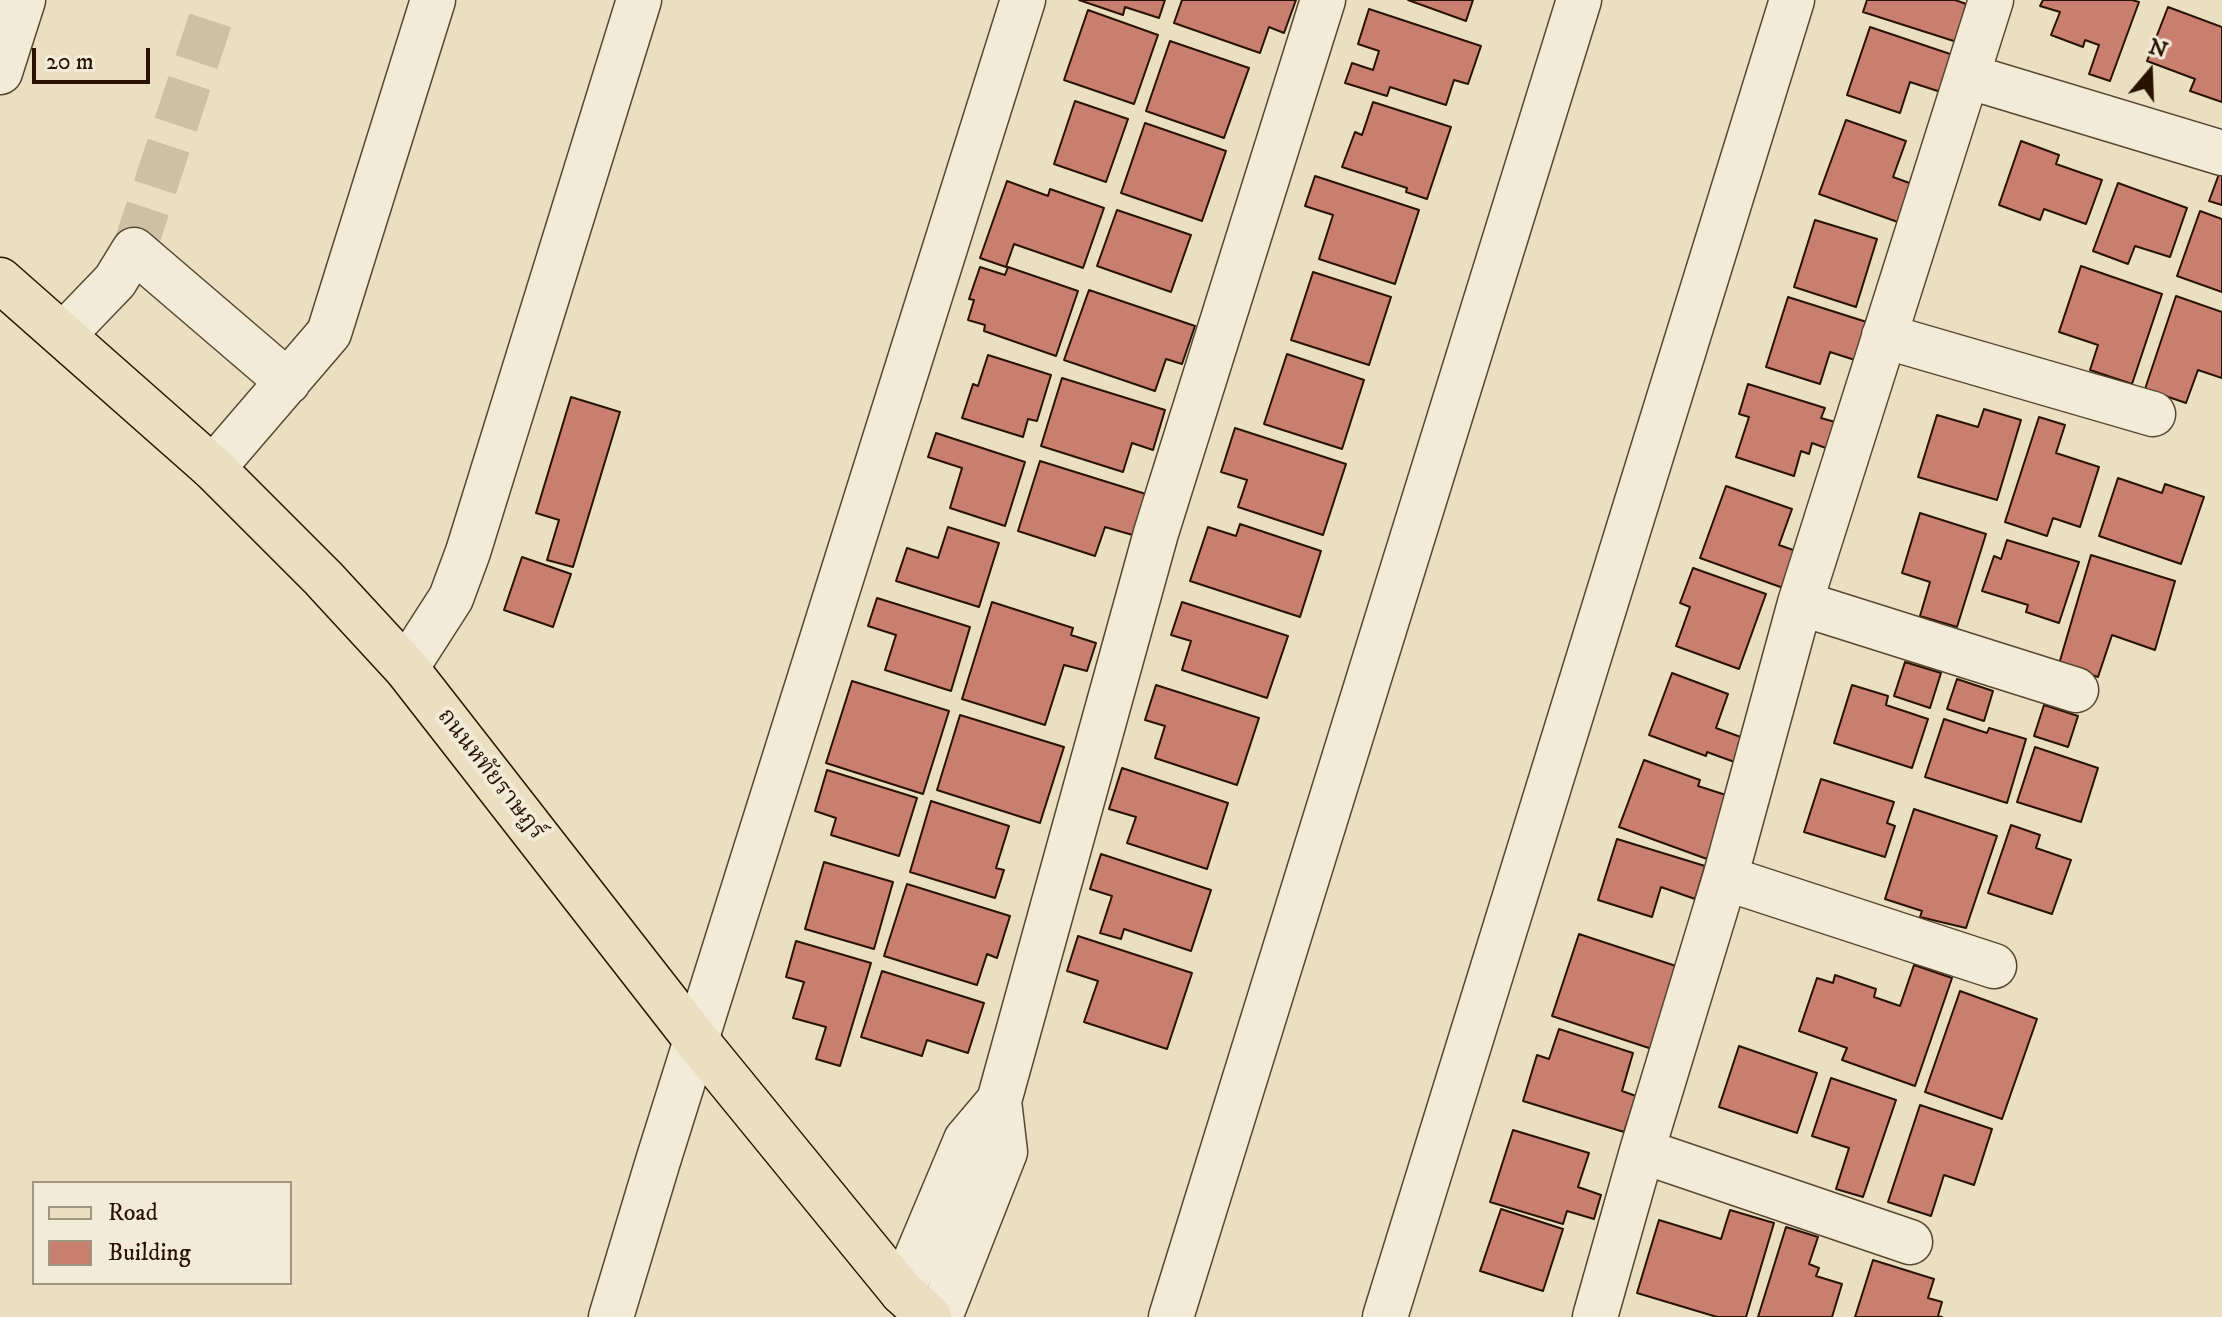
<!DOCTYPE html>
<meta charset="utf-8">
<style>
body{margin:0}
#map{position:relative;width:2222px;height:1317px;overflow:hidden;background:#eae0c1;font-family:"IM FELL DW Pica",serif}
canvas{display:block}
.legend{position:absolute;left:32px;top:1181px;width:260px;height:104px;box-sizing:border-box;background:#f1ebd7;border:2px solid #a19481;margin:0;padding:10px 14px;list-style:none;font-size:24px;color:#291200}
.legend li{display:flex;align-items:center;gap:16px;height:40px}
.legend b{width:40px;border:2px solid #a19481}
.north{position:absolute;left:2110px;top:32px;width:80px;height:80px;-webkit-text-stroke:6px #f1ebd7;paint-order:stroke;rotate:19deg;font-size:22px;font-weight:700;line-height:32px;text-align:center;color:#291200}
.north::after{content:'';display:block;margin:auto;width:28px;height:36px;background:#291200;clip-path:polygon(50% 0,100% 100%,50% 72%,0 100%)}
.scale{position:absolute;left:32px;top:48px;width:118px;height:36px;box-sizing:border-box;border:4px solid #291200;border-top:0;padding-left:10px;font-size:24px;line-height:28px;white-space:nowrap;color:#291200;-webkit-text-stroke:6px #f1ebd7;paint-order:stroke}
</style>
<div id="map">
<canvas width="2222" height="1317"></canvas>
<ul class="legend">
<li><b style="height:10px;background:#eae0c1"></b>Road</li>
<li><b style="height:22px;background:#c87f6f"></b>Building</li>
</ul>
<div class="north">N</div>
<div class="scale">20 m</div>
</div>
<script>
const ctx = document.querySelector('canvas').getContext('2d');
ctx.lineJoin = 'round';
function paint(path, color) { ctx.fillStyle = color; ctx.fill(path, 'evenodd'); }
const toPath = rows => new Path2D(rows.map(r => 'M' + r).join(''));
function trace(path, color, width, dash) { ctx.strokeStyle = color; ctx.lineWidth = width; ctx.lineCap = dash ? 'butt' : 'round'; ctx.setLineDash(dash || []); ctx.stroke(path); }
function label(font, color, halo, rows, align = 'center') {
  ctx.font = font + ' "IM FELL DW Pica","Noto Serif Thai",serif'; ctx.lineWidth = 8; ctx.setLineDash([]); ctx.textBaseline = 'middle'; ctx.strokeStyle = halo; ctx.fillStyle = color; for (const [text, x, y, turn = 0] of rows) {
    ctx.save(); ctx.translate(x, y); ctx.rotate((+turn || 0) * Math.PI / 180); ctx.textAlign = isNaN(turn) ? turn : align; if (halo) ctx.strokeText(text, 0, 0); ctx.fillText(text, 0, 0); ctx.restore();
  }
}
const building = toPath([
 [1079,0,1165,0,1159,18,1125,7,1123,15,1079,0],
 [1182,0,1296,0,1284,33,1269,27,1260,53,1174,23,1182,0],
 [1408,0,1473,0,1466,21,1408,0],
 [1867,0,1955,0,1972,6,1960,43,1863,12,1867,0],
 [2043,0,2132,0,2139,2,2110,81,2089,74,2099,45,2085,40,2083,47,2051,35,2060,12,2040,6,2043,0],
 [2168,7,2222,27,2222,102,2190,91,2195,79,2147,61,2168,7],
 [1369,9,1481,46,1468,84,1454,80,1446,105,1390,87,1387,96,1345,83,1352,63,1373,70,1379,51,1358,44,1369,9],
 [1088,10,1158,35,1134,104,1064,80,1088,10],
 [1870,27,1965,59,1953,96,1910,82,1900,113,1847,95,1870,27],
 [1170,41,1249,68,1224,138,1146,111,1170,41],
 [1075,101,1128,119,1106,182,1054,164,1075,101],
 [1373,102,1451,127,1427,199,1406,192,1407,188,1342,167,1355,132,1362,135,1373,102],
 [1846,120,1906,141,1893,177,1923,188,1909,226,1819,194,1846,120],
 [1145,123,1226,151,1202,221,1121,193,1145,123],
 [2021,141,2059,155,2056,164,2102,180,2086,224,2044,209,2040,220,1999,205,2021,141],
 [2222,166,2222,205,2209,201,2222,166],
 [1315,176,1419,210,1395,284,1319,259,1333,215,1305,206,1315,176],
 [1007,181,1048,196,1050,189,1104,208,1083,268,1014,244,1006,267,980,258,1007,181],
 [2118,183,2187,208,2170,257,2135,246,2128,264,2093,251,2118,183],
 [1117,210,1191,235,1171,292,1097,266,1117,210],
 [2200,211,2222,219,2222,292,2177,276,2200,211],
 [1815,220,1877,239,1856,307,1794,287,1815,220],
 [2081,266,2162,294,2132,384,2090,370,2098,345,2059,332,2081,266],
 [980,267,1005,275,1008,267,1078,291,1056,356,984,331,985,325,968,320,974,300,969,299,980,267],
 [1313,272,1391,297,1369,365,1291,340,1313,272],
 [1089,290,1195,326,1182,364,1166,359,1155,391,1064,360,1089,290],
 [2176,296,2222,312,2222,378,2198,370,2186,403,2145,389,2176,296],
 [1788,297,1873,324,1861,362,1830,352,1820,384,1766,367,1788,297],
 [1287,354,1364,380,1342,449,1264,424,1287,354],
 [988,355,1051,375,1037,421,1028,419,1023,437,962,418,973,384,978,386,988,355],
 [1062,378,1165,410,1153,450,1132,443,1123,472,1041,446,1062,378],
 [1748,384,1825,408,1821,418,1842,424,1834,451,1812,443,1809,454,1801,451,1794,476,1736,457,1749,417,1739,414,1748,384],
 [571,397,620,412,573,567,547,560,559,520,536,513,571,397],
 [1984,409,2021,420,1997,500,1918,477,1937,415,1978,427,1984,409],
 [2039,417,2065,425,2056,453,2099,467,2080,527,2053,518,2047,536,2005,522,2039,417],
 [1235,428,1346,464,1323,535,1238,507,1247,480,1221,472,1235,428],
 [936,433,1025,462,1005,526,950,508,962,468,928,457,936,433],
 [1040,461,1149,495,1136,536,1105,527,1095,556,1018,531,1040,461],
 [2118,478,2162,493,2165,484,2204,497,2181,564,2099,536,2118,478],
 [1726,486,1792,509,1779,545,1799,552,1786,589,1700,558,1726,486],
 [1920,513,1986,534,1957,627,1920,616,1930,582,1902,573,1920,513],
 [1240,524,1321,551,1300,617,1190,581,1208,527,1236,536,1240,524],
 [948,527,999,543,979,607,896,581,907,548,938,558,948,527],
 [2007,540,2079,562,2059,623,2026,612,2028,605,1982,591,1994,556,2001,559,2007,540],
 [2091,555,2175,581,2155,650,2112,635,2098,677,2059,664,2091,555],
 [522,557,571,574,553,627,504,610,522,557],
 [1693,568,1766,594,1739,669,1676,646,1690,607,1680,603,1693,568],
 [877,598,970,627,951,691,885,670,896,635,868,626,877,598],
 [992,602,1073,628,1071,635,1096,643,1087,671,1064,665,1045,725,962,699,992,602],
 [1182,602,1288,636,1267,698,1182,670,1191,641,1171,635,1182,602],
 [1905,662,1941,673,1930,708,1894,696,1905,662],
 [1672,673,1728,694,1716,728,1749,740,1740,764,1707,752,1706,756,1649,735,1672,673],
 [1957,679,1993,691,1984,721,1947,709,1957,679],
 [852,681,949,711,923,794,826,763,852,681],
 [1156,685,1259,718,1237,785,1155,758,1165,726,1145,720,1156,685],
 [1852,685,1888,696,1886,705,1928,719,1912,768,1834,743,1852,685],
 [2044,705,2078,716,2068,747,2034,736,2044,705],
 [960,715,1064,747,1040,823,937,790,960,715],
 [1944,719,1987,733,1989,728,2026,739,2007,803,1925,777,1944,719],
 [2035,747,2098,768,2081,822,2017,802,2035,747],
 [1644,760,1700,780,1698,786,1729,796,1707,859,1619,827,1644,760],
 [1122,768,1228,803,1207,869,1127,843,1136,817,1109,809,1122,768],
 [827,770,917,798,899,856,831,835,836,818,815,811,827,770],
 [1821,779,1894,802,1887,823,1895,826,1885,857,1804,832,1821,779],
 [931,801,1009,826,996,868,1004,870,995,898,910,872,931,801],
 [1914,809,1997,836,1966,928,1920,917,1922,911,1885,899,1914,809],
 [2011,825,2040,835,2036,848,2071,860,2052,914,1988,893,2011,825],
 [1617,839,1705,866,1695,899,1661,887,1652,917,1598,900,1617,839],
 [1101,854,1211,890,1191,951,1124,929,1121,939,1100,933,1112,896,1090,889,1101,854],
 [824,862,893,882,874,949,805,929,824,862],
 [907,884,1010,916,997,958,987,954,977,985,884,956,907,884],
 [1579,934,1679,967,1652,1049,1552,1016,1579,934],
 [1078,936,1192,973,1167,1049,1084,1022,1098,981,1067,971,1078,936],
 [796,941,871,963,840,1066,816,1059,826,1027,793,1018,804,982,786,977,796,941],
 [1914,965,1952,978,1915,1086,1842,1060,1847,1048,1799,1031,1817,978,1833,983,1835,975,1876,989,1874,997,1900,1006,1914,965],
 [882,971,984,1003,968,1053,927,1040,922,1056,861,1037,882,971],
 [1960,991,2037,1019,2002,1119,1925,1092,1960,991],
 [1559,1029,1633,1053,1622,1091,1636,1096,1624,1132,1523,1101,1537,1055,1549,1059,1559,1029],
 [1739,1046,1817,1073,1797,1133,1719,1107,1739,1046],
 [1831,1078,1896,1100,1863,1197,1836,1189,1849,1148,1812,1136,1831,1078],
 [1920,1105,1992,1129,1974,1185,1944,1175,1931,1216,1888,1202,1920,1105],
 [1513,1130,1589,1153,1578,1187,1601,1195,1594,1219,1567,1211,1563,1224,1490,1202,1513,1130],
 [1501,1209,1563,1229,1543,1291,1480,1271,1501,1209],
 [1730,1210,1774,1223,1746,1317,1717,1317,1637,1293,1659,1220,1721,1239,1730,1210],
 [1786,1227,1818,1237,1809,1264,1819,1268,1816,1276,1842,1284,1832,1317,1758,1317,1786,1227],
 [1873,1260,1934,1279,1928,1298,1942,1302,1938,1316,1942,1317,1855,1317,1873,1260]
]);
const minorTunnel = toPath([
 [134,250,217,0]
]);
const minor = toPath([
 [0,72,23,0],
 [1967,76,2222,153],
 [64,334,115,281,134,250,288,382],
 [1884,336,2153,414],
 [213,468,329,333,433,0],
 [1800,603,2076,690],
 [406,668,451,598,468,552,639,0],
 [1725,878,1994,966],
 [1642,1151,1910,1242],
 [902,1292,966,1140,999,1101],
 [611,1317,658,1161,1023,0],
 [940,1317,1005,1152,999,1101,1156,533,1323,0],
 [1171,1317,1579,0],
 [1385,1317,1792,0],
 [1595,1317,1642,1151,1725,878,1800,603,1991,0]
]);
const major = toPath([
 [0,280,213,468,323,578,406,668,697,1041,902,1292,929,1317]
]);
const streetNames = [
 ["ถนนหทัยราษฎร์",490,775,52]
];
paint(building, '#c87f6f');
trace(building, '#291200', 2);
trace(minorTunnel, '#cdc1a4', 44, [44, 22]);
trace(minor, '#594630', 47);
trace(major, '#291200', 47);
trace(minor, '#f1ebd7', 44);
trace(major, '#eae0c1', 44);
label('24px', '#291200', '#f1ebd7', streetNames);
</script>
